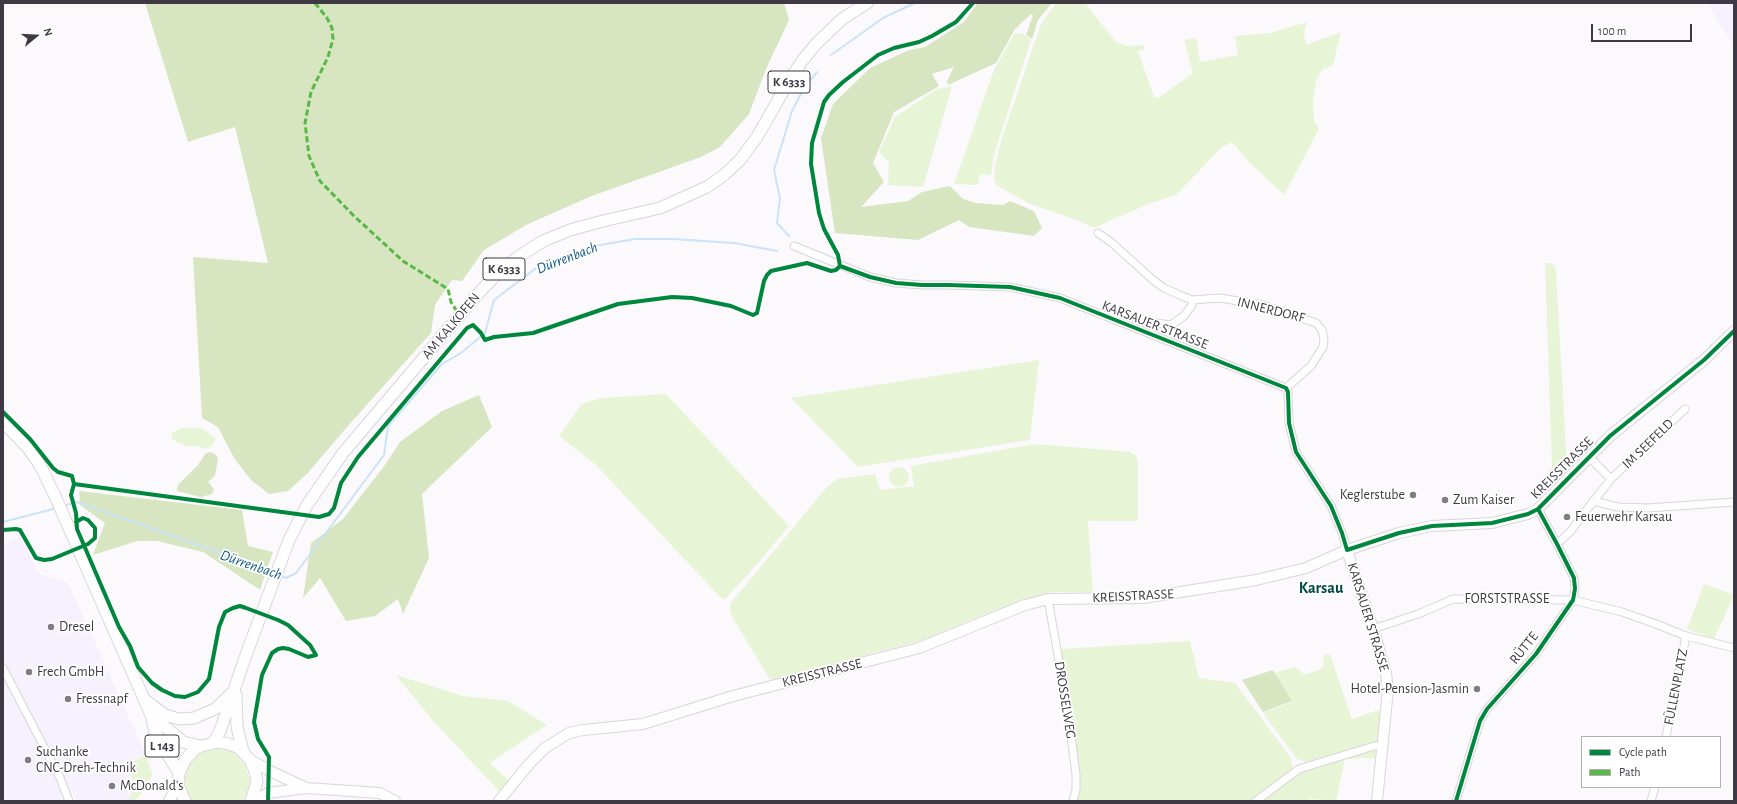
<!DOCTYPE html>
<meta charset="utf-8">
<style>
body{margin:0}
#map{position:relative;width:1737px;height:804px;overflow:hidden;background:#fbf9fc;font-family:"Alegreya Sans",sans-serif}
canvas{display:block}
.frame{position:absolute;inset:0;border:4px solid #3f3943;pointer-events:none}
.legend{position:absolute;left:1581px;top:736px;width:140px;height:52px;box-sizing:border-box;background:#fff;border:1px solid #b2b0b4;margin:0;padding:5px 7px;list-style:none;font-size:12px;color:#3f3943}
.legend li{display:flex;align-items:center;gap:8px;height:20px}
.legend b{width:20px;border:1px solid #b2b0b4}
.north{position:absolute;left:16px;top:16px;width:40px;height:40px;-webkit-text-stroke:3px #fff;paint-order:stroke;rotate:72deg;font-size:11px;font-weight:700;line-height:16px;text-align:center;color:#3f3943}
.north::after{content:'';display:block;margin:auto;width:14px;height:18px;background:#3f3943;clip-path:polygon(50% 0,100% 100%,50% 72%,0 100%)}
.scale{position:absolute;left:1591px;top:24px;width:101px;height:18px;box-sizing:border-box;border:2px solid #3f3943;border-top:0;padding-left:5px;font-size:12px;line-height:14px;white-space:nowrap;color:#3f3943;-webkit-text-stroke:3px #fff;paint-order:stroke}
</style>
<div id="map">
<canvas width="1737" height="804"></canvas>
<div class="frame"></div>
<ul class="legend">
<li><b style="height:5px;background:#00873e"></b>Cycle path</li>
<li><b style="height:5px;background:#58b947"></b>Path</li>
</ul>
<div class="north">N</div>
<div class="scale">100 m</div>
</div>
<script>
const ctx = document.querySelector('canvas').getContext('2d');
ctx.lineJoin = 'round';
function paint(path, color) { ctx.fillStyle = color; ctx.fill(path, 'evenodd'); }
const toPath = rows => new Path2D(rows.map(r => 'M' + r).join(''));
function trace(path, color, width, dash) { ctx.strokeStyle = color; ctx.lineWidth = width; ctx.lineCap = dash ? 'butt' : 'round'; ctx.setLineDash(dash || []); ctx.stroke(path); }
function label(font, color, halo, rows, align = 'center') {
  ctx.font = font + ' "Alegreya Sans",sans-serif'; ctx.lineWidth = 3.5; ctx.setLineDash([]); ctx.textBaseline = 'middle'; ctx.strokeStyle = halo; ctx.fillStyle = color; for (const [text, x, y, turn = 0] of rows) {
    ctx.save(); ctx.translate(x, y); ctx.rotate((+turn || 0) * Math.PI / 180); ctx.textAlign = isNaN(turn) ? turn : align; if (halo) ctx.strokeText(text, 0, 0); ctx.fillText(text, 0, 0); ctx.restore();
  }
}
const built = toPath([
 [1709,3,1734,3,1734,46,1713,13],
 [20,537,39,574,68,583,146,755,126,765,135,783,131,796,127,801,76,801,72,791,70,791,72,801,3,801,3,545]
]);
const green = toPath([
 [1056,3,1085,3,1116,42,1127,46,1143,45,1145,49,1138,51,1154,97,1158,98,1193,73,1184,40,1196,38,1200,62,1238,55,1235,36,1270,33,1307,22,1304,33,1306,45,1341,32,1333,65,1322,70,1316,80,1313,99,1314,121,1319,129,1284,195,1248,161,1232,142,1222,147,1176,195,1149,204,1113,219,1097,227,1092,227,1079,221,1028,203,996,185,994,177,995,166,1001,141,1041,24],
 [1022,33,1031,40,994,155,991,175,980,174,978,185,954,184,994,70,1014,34],
 [952,86,923,187,888,185,889,163,879,152,895,117,937,89],
 [1545,263,1550,263,1554,266,1556,271,1567,468,1556,481,1552,467],
 [1039,360,1030,440,858,467,791,398],
 [666,394,789,526,758,563,727,597,724,599,721,598,595,464,559,436,582,404,601,398],
 [183,428,201,428,216,438,212,446,205,449,198,446,186,446,173,440,171,433],
 [1035,444,1131,452,1136,456,1138,463,1138,521,1088,521,1093,592,1052,592,1026,600,974,619,930,638,771,681,732,617,730,610,730,604,826,488,837,479,875,474,880,490,914,486,911,466],
 '889 477a10 10 0 1 1 20 0a10 10 0 1 1-20 0Z',
 [1704,584,1734,595,1714,639,1687,629],
 [1190,641,1199,678,1235,683,1291,758,1293,769,1251,801,1075,801,1079,788,1077,754,1060,649],
 [1330,654,1352,719,1375,711,1381,711,1377,741,1374,743,1309,763,1297,759,1263,713,1292,702,1275,673,1295,667,1305,675,1323,668,1324,655],
 [396,675,463,696,508,701,547,725,490,763,510,782,501,793,434,722],
 [213,748,224,749,234,753,245,765,250,781,248,792,243,801,191,801,187,796,184,779,189,762,198,754],
 [1373,748,1376,750,1375,759,1367,758,1345,759,1336,801,1310,799,1311,792,1309,801,1259,801,1297,773],
 [146,755,152,774,149,783,145,790,134,801,127,801,131,796,135,783,126,765]
]);
const forest = toPath([
 [145,3,784,3,789,20,766,69,749,114,720,147,701,157,589,197,526,225,484,250,462,281,452,280,435,305,431,333,347,427,307,474,288,491,269,494,251,480,234,458,218,427,202,418,193,257,268,263,235,127,188,142],
 [978,3,1052,3,1038,20,1032,39,1026,35,1033,15,1031,14,1015,29,996,63,948,85,947,81,954,67,932,74,939,86,894,112,873,163,884,182,861,207,908,201,922,192,950,186,963,199,976,203,1003,205,1010,201,1034,211,1042,228,1034,236,969,227,959,220,918,240,835,233,821,138,833,104,870,68,909,50,925,47,964,22],
 [479,395,492,427,422,494,429,558,403,614,398,599,375,616,346,621,320,578,303,598,311,543,343,519,385,465,400,442,442,411],
 [211,452,216,455,218,458,215,476,208,482,214,489,212,494,201,497,177,491,178,485,198,465,206,453],
 [79,491,242,510,248,546,273,552,260,590,203,552,157,541,137,541,93,555,105,523,80,505],
 [1273,670,1292,701,1263,712,1242,680]
]);
const stream = toPath([
 [831,55,883,18,915,3],
 [789,236,777,223,780,198,774,170,792,111,804,88,817,72],
 [63,506,77,502,274,572],
 [3,522,57,508],
 [279,575,286,578,296,573,384,455,388,426,442,364,461,353,485,333,494,300,539,266,594,246,635,239,673,239,734,243,777,251]
]);
const street = toPath([
 [1098,233,1112,243,1153,280,1164,288,1182,296,1192,300,1220,298,1263,305,1316,323,1322,330,1324,339,1323,347,1311,366,1286,388],
 [794,246,870,277,896,283,922,285,948,285,1010,287,1060,298,1286,388,1288,392,1289,423,1296,452,1331,506,1342,533,1347,550],
 [1104,316,1121,314,1156,323,1171,325,1184,316,1192,305,1192,300],
 [1589,457,1611,479],
 [1593,501,1618,507,1648,508,1734,502],
 [1557,544,1571,531,1581,517,1611,479,1685,409],
 [1048,599,1067,706,1076,774,1076,790,1073,801],
 [1373,629,1421,613,1453,599,1573,600,1622,612,1656,624,1686,636,1734,648],
 [3,668,60,778,69,801],
 [1666,737,1686,636],
 [1256,801,1299,769,1374,746,1382,746],
 [1456,801,1480,721,1487,709,1536,654,1573,600,1575,589,1574,578,1557,544,1538,509],
 [1651,801,1655,787]
]);
const secondary = toPath([
 [1347,550,1373,629,1386,673,1388,689,1377,801],
 [250,760,270,771,306,788],
 [169,801,178,785],
 [254,801,268,793,306,788,380,793,395,801],
 [499,801,529,764,545,748,569,733,583,730,643,724,733,696,919,648,1025,605,1048,599,1143,598,1256,580,1306,568,1347,550,1399,533,1432,526,1492,523,1528,514,1538,509,1610,436,1704,360,1734,331]
]);
const primary = toPath([
 [3,422,28,448,41,467,55,496,151,715,154,728,163,747,179,773],
 [236,695,237,727,243,751],
 [144,699,165,715,179,719,194,718,215,709,233,692],
 [151,715,183,742,201,746],
 [214,742,220,731,246,655,289,540,307,505,343,453,476,296,497,274,518,257,543,241,570,230,603,221,660,208,707,187,724,175,740,160,757,137,789,81,802,61,816,44,842,19,867,3],
 [185,801,178,785,179,773,185,760,195,749,201,746,219,742,229,744,239,748,250,760,255,771,257,782,251,801]
]);
const quiet = toPath([
 [315,3,327,18,332,28,333,39,328,57,311,92,305,123,309,156,320,181,354,216,403,261,448,289,451,302,456,310]
]);
const cycleway = toPath([
 [840,266,870,277,896,283,922,285,948,285,1010,287,1060,298,1286,388,1288,392,1289,423,1296,452,1331,506,1342,533,1347,550,1399,533,1432,526,1492,523,1528,514,1538,509,1610,436,1704,360,1734,331],
 [3,412,30,439,53,468,58,472,72,476,74,484,71,495,76,513,77,529,119,627,130,646,138,667,152,683,162,690,175,696,185,697,198,692,209,679,219,627,225,612,233,608,240,606,246,608,278,620,288,625,310,645,316,655,308,657,289,649,283,648,278,649,272,653,262,675,254,722,258,739,269,757,268,801],
 [74,484,319,517,329,514,334,508,341,483,358,457,467,328,473,325,481,333,485,340,494,337,533,333,618,304,672,297,692,298,731,306,753,315,757,313,764,281,767,275,771,271,807,263,831,271,836,270,840,266,838,255,824,229,819,213,811,164,812,143,824,102,829,95,843,82,878,55,894,48,919,42,932,36,956,22,973,3],
 [3,530,16,529,20,530,36,558,44,560,52,559,88,544,95,538,95,528,88,520,83,518,76,522],
 [1456,801,1480,721,1487,709,1536,654,1573,600,1575,589,1574,578,1557,544,1538,509]
]);
const markers = [
 [1413,495,4,"#817c84"],
 [1445,500,4,"#817c84"],
 [1567,517,4,"#817c84"],
 [51,627,4,"#817c84"],
 [29,672,4,"#817c84"],
 [1477,689,4,"#817c84"],
 [68,699,4,"#817c84"],
 [28,760,4,"#817c84"],
 [112,786,4,"#817c84"]
];
const shields = [
 [789,82,42],
 [504,269,42],
 [162,746,34]
];
const shieldNames = [
 ["K 6333",789,82],
 ["K 6333",504,269],
 ["L 143",162,746]
];
const streetNames = [
 ["INNERDORF",1271,310,14],
 ["KARSAUER STRASSE",1155,325,21],
 ["AM KALKOFEN",451,326,-50],
 ["IM SEEFELD",1648,444,-44],
 ["KREISSTRASSE",1562,468,-45],
 ["KREISSTRASSE",1133,596,-3],
 ["FORSTSTRASSE",1507,599],
 ["KARSAUER STRASSE",1368,617,73],
 ["RÜTTE",1524,648,-51],
 ["KREISSTRASSE",822,673,-14],
 ["FÜLLENPLATZ",1676,687,-79],
 ["DROSSELWEG",1065,700,81]
];
const poiNames = [
 ["Keglerstube",1405,495,"right"],
 ["Zum Kaiser",1453,500],
 ["Feuerwehr Karsau",1575,517],
 ["Dresel",59,627],
 ["Frech GmbH",37,672],
 ["Hotel-Pension-Jasmin",1469,689,"right"],
 ["Fressnapf",76,699],
 ["Suchanke",36,752],
 ["CNC-Dreh-Technik",36,768],
 ["McDonald's",120,786]
];
const waterNames = [
 ["Dürrenbach",567,258,-21],
 ["Dürrenbach",251,565,19]
];
const quarterNames = [
 ["Karsau",1321,588]
];
paint(built, '#f7f0fd');
paint(green, '#e8f4d6');
paint(forest, '#d7e5c1');
trace(stream, '#c9e3f8', 2);
trace(street, '#d9d5db', 9);
trace(secondary, '#d9d5db', 12);
trace(primary, '#d9d5db', 13);
trace(street, '#fefeff', 7);
trace(secondary, '#fefeff', 10);
trace(primary, '#fefeff', 11);
trace(quiet, '#58b947', 3, [6, 3]);
trace(cycleway, '#00873e', 4);
for (const [x, y, r, color] of markers) { const dot = new Path2D(); dot.arc(x, y, r, 0, 2 * Math.PI); ctx.fillStyle = color; ctx.fill(dot); trace(dot, '#fff', 1.5); }
for (const [x, y, w] of shields) { const box = new Path2D(); box.roundRect(x - w / 2, y - 11, w, 22, 3); ctx.fillStyle = '#fff'; ctx.fill(box); trace(box, '#3f3943', 1); }
label('bold 13px', '#3f3943', null, shieldNames);
label('14px', '#3f3943', '#fff', streetNames);
label('14px', '#3f3943', '#fff', poiNames, 'left');
label('italic 15px', '#0f5a87', '#fff', waterNames);
label('bold 16px', '#084844', '#fff', quarterNames);
</script>
